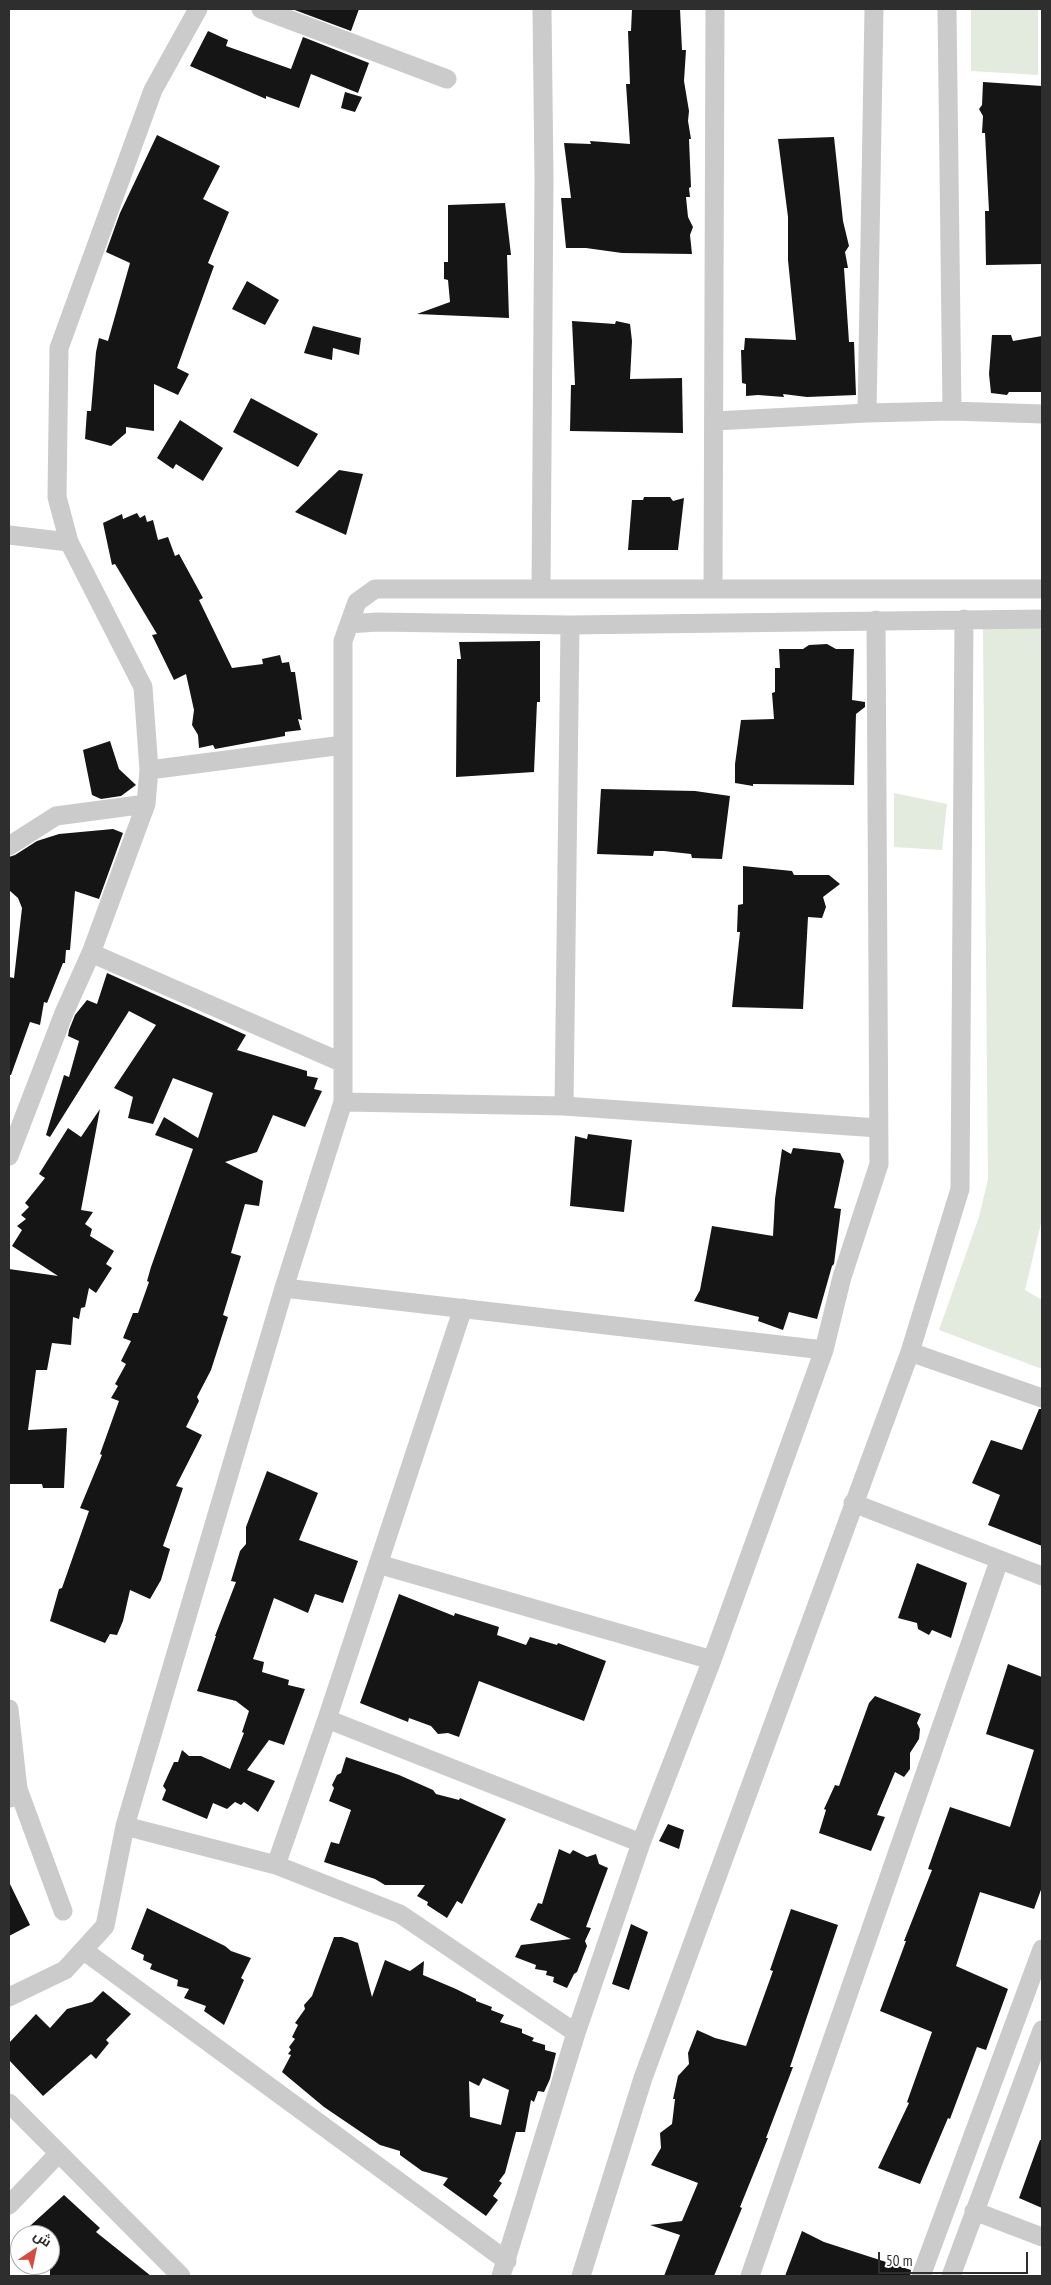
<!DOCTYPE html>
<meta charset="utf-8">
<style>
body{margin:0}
#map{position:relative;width:1051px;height:2285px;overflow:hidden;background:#fff;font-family:"PT Sans Narrow",Cairo,sans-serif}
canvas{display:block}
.frame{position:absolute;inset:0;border:10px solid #2e2e2e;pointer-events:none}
.north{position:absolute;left:10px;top:2225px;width:50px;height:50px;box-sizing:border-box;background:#fff;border:1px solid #ababab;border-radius:50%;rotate:34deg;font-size:14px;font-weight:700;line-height:20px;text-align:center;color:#2e2e2e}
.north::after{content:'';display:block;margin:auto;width:18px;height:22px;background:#d44b42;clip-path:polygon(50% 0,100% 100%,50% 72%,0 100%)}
.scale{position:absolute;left:878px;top:2252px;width:150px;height:22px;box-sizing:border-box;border:2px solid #2e2e2e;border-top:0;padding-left:6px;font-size:15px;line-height:18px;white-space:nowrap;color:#2e2e2e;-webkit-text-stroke:4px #fff;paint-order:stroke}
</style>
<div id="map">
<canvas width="1051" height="2285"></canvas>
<div class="frame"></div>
<div class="north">ش</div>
<div class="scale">50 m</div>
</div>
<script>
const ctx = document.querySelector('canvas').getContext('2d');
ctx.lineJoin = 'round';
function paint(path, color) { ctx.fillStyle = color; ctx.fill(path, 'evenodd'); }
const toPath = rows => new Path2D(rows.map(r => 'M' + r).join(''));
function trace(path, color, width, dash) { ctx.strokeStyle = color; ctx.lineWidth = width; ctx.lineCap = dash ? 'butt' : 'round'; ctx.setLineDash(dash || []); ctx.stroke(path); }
const green = toPath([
 [971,9,1038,9,1038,75,971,71],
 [1042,627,1042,1219,1025,1290,1042,1300,1042,1369,939,1330,979,1217,988,1179,983,629],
 [894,793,947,804,942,850,894,847]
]);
const building = toPath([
 [292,9,359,9,351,31],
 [632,9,680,9,682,50,686,50,684,81,689,111,688,121,691,139,689,139,691,187,689,188,690,197,686,197,688,217,693,227,690,235,692,254,622,253,586,248,566,248,561,198,571,198,564,143,591,144,590,141,630,144,626,84,630,84,628,31,631,31],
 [208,31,228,40,226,46,291,69,303,37,369,63,358,93,311,74,299,108,266,96,266,99,190,66],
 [983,82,1042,86,1042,264,986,265,985,211,989,211,985,133,982,133,983,116,979,109,982,105],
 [345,92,362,97,355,112,341,108],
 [157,135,220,166,203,199,229,212,208,263,214,266,177,368,189,374,178,395,154,384,154,431,126,427,126,433,111,446,85,439,87,411,91,411,96,352,99,338,108,341,130,263,106,252,120,213],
 [834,137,843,221,849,246,845,252,848,268,844,268,849,342,854,342,856,395,807,397,783,394,784,397,758,395,746,396,746,384,742,383,741,350,744,350,745,338,796,340,788,260,788,217,778,139],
 [505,203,511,255,507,255,509,318,417,314,450,302,448,280,444,279,444,262,448,262,448,205],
 [247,281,279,300,265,325,232,309],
 [572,321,615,324,616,321,630,324,632,341,630,379,682,378,683,433,570,431,571,385,575,385],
 [313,326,361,338,359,355,333,348,332,360,304,353],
 [992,335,1011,335,1013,341,1042,336,1042,392,1009,392,1007,395,991,393,989,374],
 [251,398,318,434,298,467,233,432],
 [180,420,223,448,203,481,176,464,173,469,157,458],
 [339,470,363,474,346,535,295,512],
 [644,497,670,497,673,501,684,498,678,550,628,550,632,500,643,500],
 [137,513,140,518,145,515,147,522,153,520,158,540,168,537,175,556,179,554,203,598,199,600,232,668,263,664,262,659,280,655,282,663,289,662,291,672,295,672,302,720,298,719,301,730,285,732,285,736,215,749,213,745,199,748,198,735,192,725,194,710,186,674,174,680,152,635,157,634,115,564,112,565,103,523,122,514,123,519],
 [540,641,540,702,537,702,534,772,456,777,457,659,461,659,459,642],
 [827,644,836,649,854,649,852,700,865,702,865,707,856,714,854,785,753,784,753,786,735,783,735,764,741,720,774,719,772,693,775,692,775,668,780,668,779,649,803,649,809,645],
 [110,741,119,769,136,785,121,796,101,799,92,795,83,750],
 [601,789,695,791,730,796,722,859,692,858,691,854,664,851,654,851,653,856,597,854],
 [113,829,123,833,99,899,75,891,70,950,66,950,65,963,63,963,47,1003,44,1002,40,1025,30,1022,11,1075,9,1075,9,977,14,978,22,908,18,898,9,890,9,857,15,855,37,841,59,834],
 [743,866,792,871,794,875,829,875,840,884,823,897,826,907,822,918,808,917,803,1009,732,1007,740,932,737,932,738,905,743,904],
 [107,973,246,1035,237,1050,307,1071,307,1076,318,1078,314,1089,322,1091,305,1127,273,1115,257,1152,225,1162,263,1181,259,1206,245,1204,231,1253,241,1256,223,1315,228,1317,211,1370,197,1397,199,1401,186,1427,202,1435,176,1486,183,1488,163,1546,170,1549,161,1580,150,1599,130,1590,123,1621,117,1635,110,1634,105,1643,50,1621,59,1589,62,1588,89,1511,80,1508,102,1455,100,1454,119,1401,111,1398,118,1386,115,1384,126,1364,121,1361,131,1341,123,1338,133,1313,138,1313,149,1282,147,1281,151,1267,193,1149,155,1135,164,1117,198,1138,213,1093,173,1078,153,1124,128,1118,133,1097,114,1088,156,1025,129,1011,50,1137,46,1135,64,1075,69,1077,79,1041,68,1036,69,1030,75,1015,87,1000,97,1004],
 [100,1109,81,1210,93,1212,85,1224,92,1229,90,1236,114,1251,106,1264,112,1268,96,1293,89,1288,85,1307,81,1308,79,1319,73,1317,71,1345,52,1343,47,1370,36,1370,28,1430,67,1428,64,1488,43,1488,42,1484,9,1484,9,1269,58,1276,12,1246,22,1230,17,1226,26,1219,21,1215,29,1207,25,1203,45,1178,39,1174,68,1128,81,1137],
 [588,1134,632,1140,624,1212,570,1206,575,1136,587,1139],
 [793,1148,840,1153,844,1161,834,1208,841,1209,834,1264,832,1266,817,1319,789,1312,783,1330,758,1321,759,1317,694,1301,700,1290,712,1226,773,1236,775,1199,782,1149,791,1154],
 [1039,1409,1042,1409,1042,1546,988,1525,1000,1495,972,1483,991,1440,1022,1450],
 [267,1471,318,1493,299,1540,358,1561,343,1603,315,1594,308,1613,274,1598,253,1659,264,1662,262,1672,289,1680,288,1685,305,1689,284,1745,269,1740,247,1770,275,1781,258,1812,244,1802,241,1805,235,1802,227,1809,213,1803,207,1819,162,1800,166,1790,163,1786,174,1762,178,1762,182,1750,189,1756,201,1756,230,1769,244,1733,242,1732,249,1711,236,1701,197,1691,216,1636,215,1636,236,1582,231,1581,240,1551,246,1544,246,1527],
 [917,1563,967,1583,951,1638,932,1630,929,1635,918,1629,917,1623,898,1618],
 [399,1594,454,1616,455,1613,499,1627,497,1635,526,1645,530,1637,557,1645,558,1643,606,1661,584,1721,479,1681,459,1737,448,1733,438,1734,431,1726,409,1718,408,1722,360,1703],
 [1008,1664,1042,1677,1042,1887,1034,1909,980,1892,956,1966,1008,1989,986,2050,977,2047,950,2119,948,2118,920,2184,878,2168,909,2103,907,2102,932,2032,880,2011,906,1941,904,1941,932,1870,928,1869,950,1807,1010,1827,1034,1750,986,1734],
 [875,1696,921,1714,917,1723,920,1729,919,1739,910,1753,910,1769,904,1777,895,1772,877,1815,885,1817,871,1851,819,1833,826,1810,824,1809,835,1785,839,1786,869,1703],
 [346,1757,399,1775,433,1790,436,1794,459,1800,460,1798,506,1819,462,1904,457,1901,447,1918,427,1905,428,1902,417,1896,425,1885,385,1885,375,1879,324,1862,331,1842,339,1844,351,1810,329,1801,334,1788,332,1785,337,1775,341,1773],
 [668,1824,684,1830,679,1849,659,1841],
 [559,1849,570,1854,573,1850,587,1857,596,1854,599,1864,608,1868,586,1927,591,1928,585,1941,587,1946,577,1972,574,1974,567,1988,553,1982,554,1977,546,1975,547,1971,535,1969,536,1965,515,1957,521,1945,571,1939,530,1920,538,1903,542,1904],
 [9,1882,30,1925,9,1936],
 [147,1908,225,1946,231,1951,251,1958,241,1978,244,1980,224,2025,204,2011,206,2006,184,1998,189,1989,177,1986,178,1980,150,1969,152,1964,143,1960,144,1955,131,1949],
 [791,1909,838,1925,790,2067,793,2067,766,2138,768,2138,740,2207,742,2208,714,2276,664,2276,680,2235,650,2225,682,2221,698,2183,651,2165,661,2148,660,2133,672,2124,675,2099,673,2099,678,2076,689,2064,688,2053,697,2030,715,2038,746,2046,773,1971,770,1970],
 [631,1924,648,1932,629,1990,612,1984],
 [334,1937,342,1937,358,1943,372,1997,385,1960,410,1971,424,1961,423,1975,456,1989,476,1999,476,2001,492,2007,491,2010,504,2015,500,2022,522,2029,522,2033,534,2038,532,2041,545,2045,545,2050,556,2053,550,2079,544,2092,538,2091,534,2102,531,2100,525,2132,516,2132,505,2173,499,2181,502,2183,493,2196,498,2200,486,2216,443,2185,448,2178,422,2171,400,2155,400,2151,380,2145,324,2107,282,2072,291,2055,288,2054,291,2050,289,2047,295,2039,292,2037,298,2025,295,2023,305,2009,304,2005,312,1996],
 [483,2078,509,2090,501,2125,470,2117,469,2081,479,2086],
 [103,1991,131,2014,106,2040,109,2043,96,2059,91,2054,43,2096,9,2060,9,2043,36,2014,50,2028,67,2009,92,2002],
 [1040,2140,1042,2140,1042,2208,1019,2198],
 [64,2195,100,2228,96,2232,151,2276,50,2276,50,2235,20,2235],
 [802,2231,824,2242,911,2270,910,2276,785,2276]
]);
const minor = toPath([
 [261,9,447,79],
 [947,9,952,411],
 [867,413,874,9],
 [714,421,867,413,952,411,1042,414],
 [9,535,69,542],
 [541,589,544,179,542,9],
 [713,589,715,9],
 [349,624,377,622,570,625,1042,619],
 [149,770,343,745],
 [9,846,56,816,146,804],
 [91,953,343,1063],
 [343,1102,564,1106,878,1128],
 [564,1106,570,625],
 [9,1156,64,1013,91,953,146,804,149,770,143,687,69,542,57,497,59,348,153,90,198,9],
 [284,1288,824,1350],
 [910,1352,1042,1398],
 [853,1503,1042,1576],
 [378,1564,712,1660],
 [9,1709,18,1789,10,1798],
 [327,1719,641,1843],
 [18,1789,63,1911],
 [125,1826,276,1865,400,1914,576,2033],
 [276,1865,327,1719,463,1308],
 [83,1950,507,2261],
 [9,1997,65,1970,105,1926,125,1826,284,1288,343,1102,343,641,357,602,375,589,1042,589],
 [9,2103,181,2276],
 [9,2205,59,2153],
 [974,2211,1042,2237],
 [501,2276,576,2033,641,1843,712,1660,824,1350,842,1277,879,1164,876,620],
 [581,2276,643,2078,910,1352,960,1189,964,619],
 [750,2276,999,1561],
 [921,2276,1042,1949],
 [951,2276,1042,2030]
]);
paint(green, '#e3eade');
paint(building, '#151515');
trace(minor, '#cbcbcb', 19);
</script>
